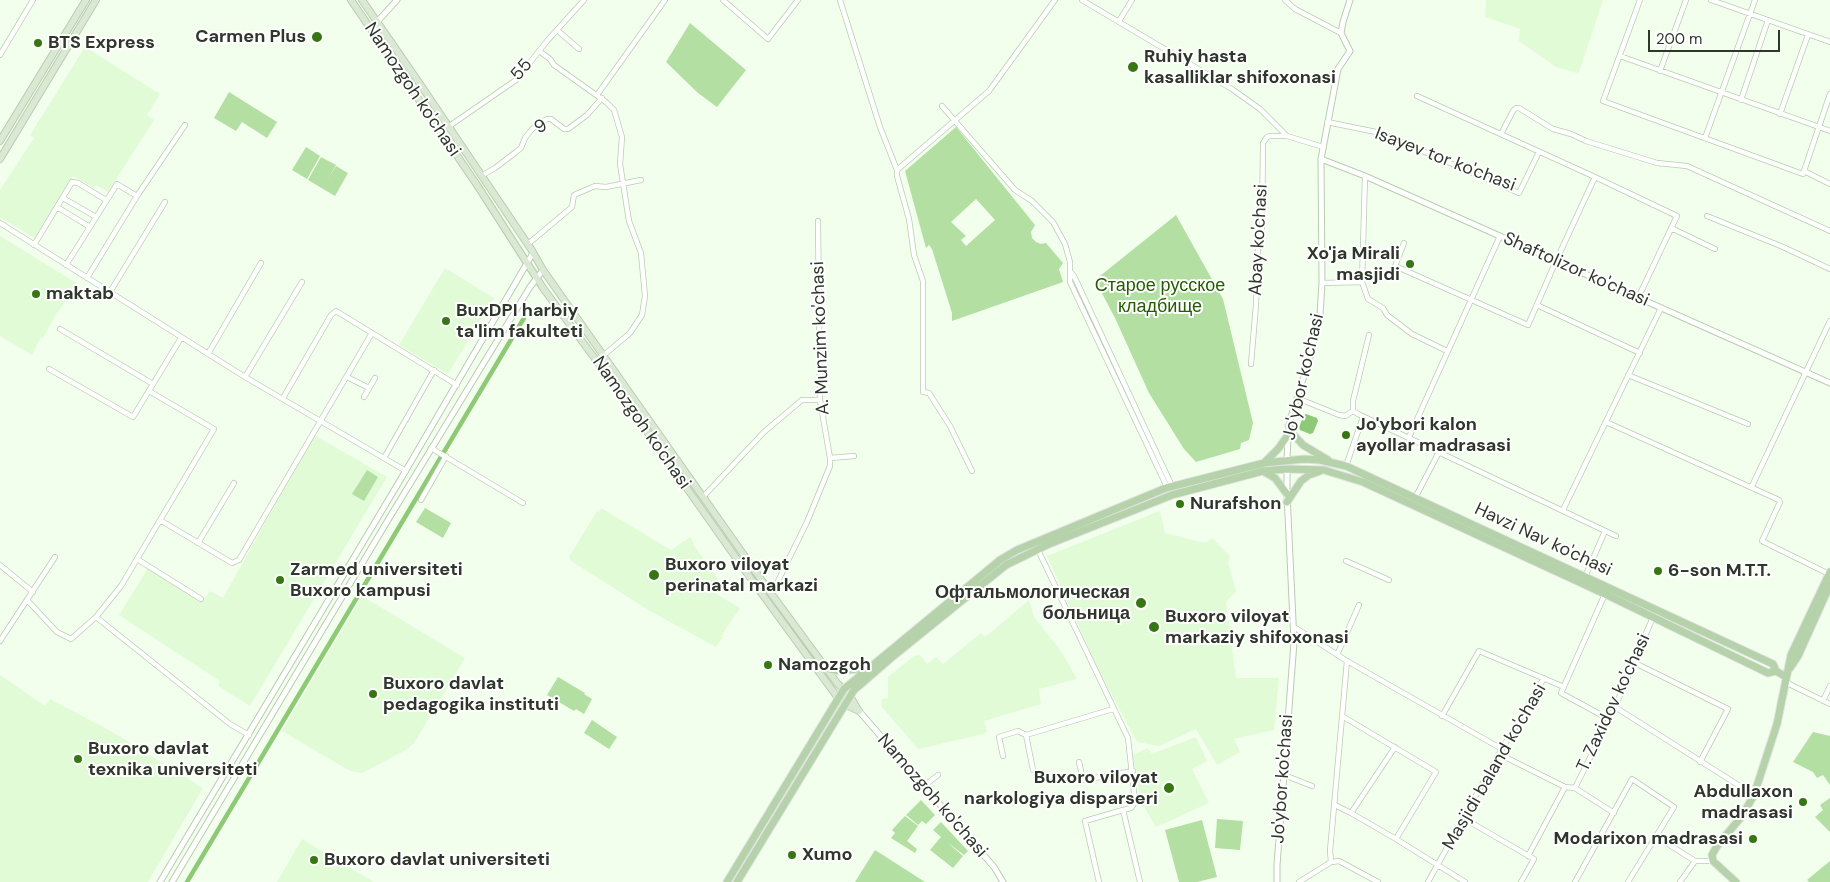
<!DOCTYPE html>
<meta charset="utf-8">
<style>
body{margin:0}
#map{position:relative;width:1830px;height:882px;overflow:hidden;background:#f2ffed;font-family:"DM Sans",sans-serif}
canvas{display:block}
.scale{position:absolute;left:1648px;top:30px;width:132px;height:22px;box-sizing:border-box;border:2px solid #2f372c;border-top:0;padding-left:6px;font-size:15px;line-height:18px;white-space:nowrap;color:#2f372c;-webkit-text-stroke:4px #fff;paint-order:stroke}
</style>
<div id="map">
<canvas width="1830" height="882"></canvas>
<div class="scale">200 m</div>
</div>
<script>
const ctx = document.querySelector('canvas').getContext('2d');
ctx.lineJoin = 'round';
function paint(path, color) { ctx.fillStyle = color; ctx.fill(path, 'evenodd'); }
const toPath = rows => new Path2D(rows.map(r => 'M' + r).join(''));
function trace(path, color, width, dash) { ctx.strokeStyle = color; ctx.lineWidth = width; ctx.lineCap = dash ? 'butt' : 'round'; ctx.setLineDash(dash || []); ctx.stroke(path); }
function label(font, color, halo, rows, align = 'center') {
  ctx.font = font + ' "DM Sans",sans-serif'; ctx.lineWidth = 4; ctx.setLineDash([]); ctx.textBaseline = 'middle'; ctx.strokeStyle = halo; ctx.fillStyle = color; for (const [text, x, y, turn = 0] of rows) {
    ctx.save(); ctx.translate(x, y); ctx.rotate((+turn || 0) * Math.PI / 180); ctx.textAlign = isNaN(turn) ? turn : align; if (halo) ctx.strokeText(text, 0, 0); ctx.fillText(text, 0, 0); ctx.restore();
  }
}
const built = toPath([
 [1486,0,1603,0,1579,72,1577,73,1556,67,1519,41,1520,29,1485,17],
 [85,47,160,94,147,115,154,120,108,192,96,185,94,188,73,176,35,238,0,217,0,190,34,138,30,135],
 [0,236,78,284,55,316,43,338,41,337,32,355,0,336],
 [445,268,494,298,448,374,399,345],
 [314,435,387,477,250,706,218,686,220,681,119,615,148,568,203,601,210,591,223,598],
 [601,508,671,550,690,537,694,543,693,544,718,579,711,591,740,608,721,636,723,637,716,647,650,611,571,561,569,557,597,511,599,512],
 [1160,511,1165,533,1205,543,1212,538,1230,556,1228,563,1236,591,1226,602,1236,678,1279,678,1274,730,1234,739,1240,752,1217,765,1196,729,1159,746,1137,742,1099,671,1047,556],
 [362,596,465,658,414,743,406,750,362,773,350,771,282,731],
 [1029,600,1034,617,1061,651,1077,679,1039,689,1041,704,984,721,987,732,983,734,918,749,882,707,882,699,888,698,888,677,914,656,920,655,927,664,936,657,943,664,981,633,985,637],
 [0,675,45,706,50,699,109,730,203,788,148,882,0,882],
 [1196,737,1207,761,1192,769,1209,803,1156,827,1140,800,1133,755,1148,748,1152,754],
 [302,839,374,882,277,882]
]);
const green = toPath([
 [690,23,746,70,717,107,698,93,666,62],
 [229,92,277,122,267,138,242,122,236,131,214,118],
 [956,127,1035,225,1031,232,1032,238,1036,242,1041,244,1046,243,1063,263,1059,269,1063,282,952,321,952,313,932,249,929,245,926,248,905,171],
 [976,199,995,220,966,246,961,240,966,236,951,222],
 [306,147,320,156,307,179,292,170],
 [321,157,336,165,327,180,336,166,348,173,335,196,308,180],
 [1176,215,1223,299,1253,423,1249,440,1241,443,1240,449,1196,462,1184,449,1149,393,1115,318,1095,280],
 [367,470,378,477,364,501,352,494],
 [425,508,451,523,443,538,416,522],
 [558,677,585,693,584,694,592,699,584,714,576,709,574,711,547,695],
 [592,720,617,737,609,749,584,733],
 [1813,732,1830,736,1830,785,1823,775,1817,778,1813,772,1793,762],
 [1830,798,1830,832,1815,817,1823,810,1820,805],
 [921,800,935,815,926,824,922,821,918,825,906,815],
 [905,816,918,826,907,841,917,849,915,853,891,838,895,833,892,830],
 [1217,819,1243,821,1240,850,1215,848],
 [1202,820,1217,877,1197,882,1179,882,1165,830],
 [941,822,968,851,964,855,947,842,963,856,953,868,930,850,941,837,933,830],
 [875,850,925,882,855,882],
 [1830,861,1830,882,1809,882,1807,880]
]);
const water = toPath([
 [1306,414,1317,418,1318,421,1313,433,1310,434,1300,430,1299,427,1304,415]
]);
const canal = toPath([
 [187,882,524,318]
]);
const minor = toPath([
 [723,0,768,39,798,0],
 [840,0,880,127,897,170],
 [1082,0,1232,89,1260,109,1287,136,1323,147],
 [1285,0,1295,9,1341,33],
 [1640,0,1603,101,1803,174,1830,94],
 [1711,0,1830,42],
 [1119,21,1132,0],
 [557,30,579,49],
 [539,51,550,59,554,65,606,102,614,110,622,137,620,164,629,221,641,253,645,296,642,315,630,333,604,355],
 [0,55,33,0],
 [1620,56,1830,131],
 [1660,71,1686,0],
 [597,95,665,0],
 [1417,96,1595,177,1677,216,1638,298],
 [1741,100,1768,20],
 [942,106,1015,190,1032,201,1053,222,1065,244,1070,262,1070,271],
 [1780,114,1808,35],
 [1327,122,1381,133,1519,193,1539,152],
 [448,127,516,80,547,41,584,0],
 [1501,134,1513,111,1516,108,1519,108,1553,129,1571,134,1586,141,1657,163,1687,166,1830,231],
 [1705,138,1755,0],
 [1804,171,1830,184],
 [481,176,495,168,516,152,521,148,525,138,532,129,540,123,547,119,551,119,564,129,568,129,587,115,602,98],
 [63,198,96,217],
 [57,207,90,227],
 [1707,216,1783,247,1830,269],
 [0,223,245,377,406,471],
 [1671,228,1715,249],
 [1404,243,1395,266,1528,325,1556,261,1595,177],
 [528,244,572,207,574,195,595,186,606,187,641,180],
 [34,245,72,182,78,183,106,200],
 [66,265,117,184,137,196],
 [87,278,137,196,185,125],
 [1362,282,1368,299,1383,308,1387,315,1412,334,1447,351],
 [1322,283,1362,282,1365,176],
 [110,292,165,202],
 [1537,305,1640,353],
 [60,329,153,384],
 [1369,335,1353,401,1353,411,1358,414,1616,536],
 [208,354,261,263],
 [1251,364,1256,305,1258,245,1262,227,1263,143,1267,137,1270,136,1287,136],
 [49,369,133,417,181,338],
 [1628,375,1748,424],
 [245,377,302,282],
 [347,377,369,388],
 [364,397,375,378],
 [283,398,331,315,336,311,372,333],
 [1297,398,1339,415,1345,416,1353,411],
 [1606,422,1779,500,1780,502,1762,541,1829,574],
 [1409,437,1500,236],
 [431,448,523,503],
 [384,458,434,370],
 [830,458,854,456],
 [1346,466,1363,417],
 [972,471,950,426,929,393,923,392,923,281,914,255,909,219,897,176,897,170,989,91,1055,0],
 [1752,486,1830,321],
 [1166,488,1167,487,1070,282,1070,271,1074,276,1172,486],
 [703,497,764,432,802,400,820,400],
 [1415,498,1439,452],
 [421,500,446,456],
 [1563,510,1661,308],
 [160,520,232,563,239,560,372,333,457,385],
 [198,543,234,483],
 [1038,550,1128,738,1135,802,1131,808,1123,810,1140,882],
 [137,559,201,599],
 [1346,561,1389,580],
 [0,565,33,592],
 [1585,577,1605,531],
 [770,592,777,583,807,522,830,466,830,458,820,400,818,221],
 [27,600,57,632,71,639,96,617,121,586,214,429,149,391],
 [96,617,230,724,249,735],
 [1294,627,1347,661,1502,749],
 [0,641,55,557],
 [1337,655,1359,605],
 [1635,663,1728,709,1700,762],
 [1785,682,1830,704],
 [1823,701,1830,686],
 [1615,707,1754,795],
 [1342,716,1436,772,1396,839],
 [1442,716,1479,651,1564,687],
 [1605,717,1561,693,1605,594],
 [1026,735,1033,770],
 [1499,754,1565,787],
 [1003,756,999,737,1018,731,1026,735,1113,709],
 [1079,762,1083,780,1133,771],
 [1284,775,1312,786],
 [924,786,938,775],
 [1575,788,1615,707,1653,617],
 [1335,805,1351,813,1396,839,1465,882],
 [1351,813,1395,747],
 [1463,818,1534,859,1521,882],
 [1657,837,1695,861,1713,861],
 [1528,856,1565,787,1575,788,1614,813],
 [1331,862,1330,851,1347,661],
 [1099,882,1085,821,1123,810],
 [1299,882,1331,862,1339,861,1378,882],
 [1428,882,1499,754,1544,678],
 [1575,882,1632,779,1674,807,1628,882],
 [1680,882,1695,861]
]);
const tertiary = toPath([
 [377,22,397,0],
 [1321,159,1365,176,1830,383],
 [1289,429,1291,417,1310,357,1320,315,1322,283,1321,159,1338,69,1350,51,1341,33,1343,22,1350,0],
 [1287,460,1288,437],
 [859,711,994,867,1003,882],
 [160,882,402,477,533,253],
 [172,882,388,520,530,287,543,270],
 [1277,882,1277,865,1294,642,1287,494,1287,469]
]);
const secondary = toPath([
 [351,0,477,185,543,288,612,382,746,572,838,698,844,704,859,711],
 [362,0,420,84,531,249,543,270,770,592,837,683,850,696,858,710],
 [0,141,86,0],
 [0,159,96,0]
]);
const primary = toPath([
 [1289,426,1293,434,1303,445,1328,460],
 [1264,463,1278,449,1288,435],
 [1263,471,1275,478,1287,494],
 [1287,502,1301,481,1309,475,1320,471],
 [826,668,839,671,867,668],
 [1790,668,1798,656,1830,585],
 [727,882,844,689,1000,560,1017,550,1166,488,1264,463,1304,459,1320,460,1346,466,1773,664,1776,671,1786,677],
 [737,882,854,690,891,658,1006,565,1049,544,1172,495,1263,471,1287,469,1324,470,1363,482,1605,594,1768,673,1776,671],
 [1736,882,1713,861,1712,855,1717,846,1742,816,1754,795,1777,724,1791,655,1830,572]
]);
const markers = [
 [317,37,6,"#367613"],
 [38,43,5,"#367613"],
 [1133,67,6,"#367613"],
 [1410,264,5,"#367613"],
 [36,294,5,"#367613"],
 [446,321,5,"#367613"],
 [1346,435,5,"#367613"],
 [1180,504,5,"#367613"],
 [1658,571,5,"#367613"],
 [654,575,6,"#367613"],
 [280,580,5,"#367613"],
 [1141,603,6,"#367613"],
 [1154,627,6,"#367613"],
 [768,665,5,"#367613"],
 [373,694,5,"#367613"],
 [78,759,5,"#367613"],
 [1169,788,6,"#367613"],
 [1803,802,5,"#367613"],
 [1753,839,5,"#367613"],
 [792,855,5,"#367613"],
 [314,860,5,"#367613"]
];
const poiNames = [
 ["Carmen Plus",306,37,"right"],
 ["BTS Express",48,43],
 ["Ruhiy hasta",1144,57],
 ["kasalliklar shifoxonasi",1144,78],
 ["Xo'ja Mirali",1400,254,"right"],
 ["masjidi",1400,275,"right"],
 ["maktab",46,294],
 ["BuxDPI harbiy",456,311],
 ["ta'lim fakulteti",456,332],
 ["Jo'ybori kalon",1356,425],
 ["ayollar madrasasi",1356,446],
 ["Nurafshon",1190,504],
 ["Buxoro viloyat",665,565],
 ["perinatal markazi",665,586],
 ["Zarmed universiteti",290,570],
 ["Buxoro kampusi",290,591],
 ["6-son M.T.T.",1668,571],
 ["Офтальмологическая",1130,593,"right"],
 ["больница",1130,614,"right"],
 ["Buxoro viloyat",1165,617],
 ["markaziy shifoxonasi",1165,638],
 ["Namozgoh",778,665],
 ["Buxoro davlat",383,684],
 ["pedagogika instituti",383,705],
 ["Buxoro davlat",88,749],
 ["texnika universiteti",88,770],
 ["Buxoro viloyat",1158,778,"right"],
 ["narkologiya disparseri",1158,799,"right"],
 ["Abdullaxon",1793,792,"right"],
 ["madrasasi",1793,813,"right"],
 ["Modarixon madrasasi",1743,839,"right"],
 ["Xumo",802,855],
 ["Buxoro davlat universiteti",324,860]
];
const streetNames = [
 ["55",522,70,-49],
 ["Namozgoh ko'chasi",412,90,56],
 ["9",541,127,-30],
 ["Isayev tor ko'chasi",1445,160,21],
 ["Abay ko'chasi",1259,240,-87],
 ["Shaftolizor ko'chasi",1576,270,24],
 ["A. Munzim ko'chasi",821,338,-92],
 ["Jo'ybor ko'chasi",1304,377,-77],
 ["Namozgoh ko'chasi",641,423,55],
 ["Havzi Nav ko'chasi",1543,540,25],
 ["T. Zaxidov ko'chasi",1614,703,-65],
 ["Masjidi baland ko'chasi",1495,767,-60],
 ["Jo'ybor ko'chasi",1283,779,-86],
 ["Namozgoh ko'chasi",932,796,49]
];
const parkNames = [
 ["Старое русское",1160,286],
 ["кладбище",1160,307]
];
paint(built, '#e1fbd7');
paint(green, '#b3dfa3');
paint(water, '#8ec976');
trace(canal, '#8ec976', 4.5);
trace(minor, '#b8cdb0', 6);
trace(tertiary, '#b8cdb0', 7);
trace(secondary, '#b8cdb0', 8);
trace(primary, '#e2e3e1', 9);
trace(minor, '#fff', 4.5);
trace(tertiary, '#fff', 5);
trace(secondary, '#dae8d4', 6);
trace(primary, '#b5d2aa', 7);
for (const [x, y, r, color] of markers) { const dot = new Path2D(); dot.arc(x, y, r, 0, 2 * Math.PI); ctx.fillStyle = color; ctx.fill(dot); trace(dot, '#fff', 2); }
label('bold 18px', '#2f372c', '#fff', poiNames, 'left');
label('18px', '#2f372c', '#fff', streetNames);
label('18px', '#255b01', '#fff', parkNames);
</script>
